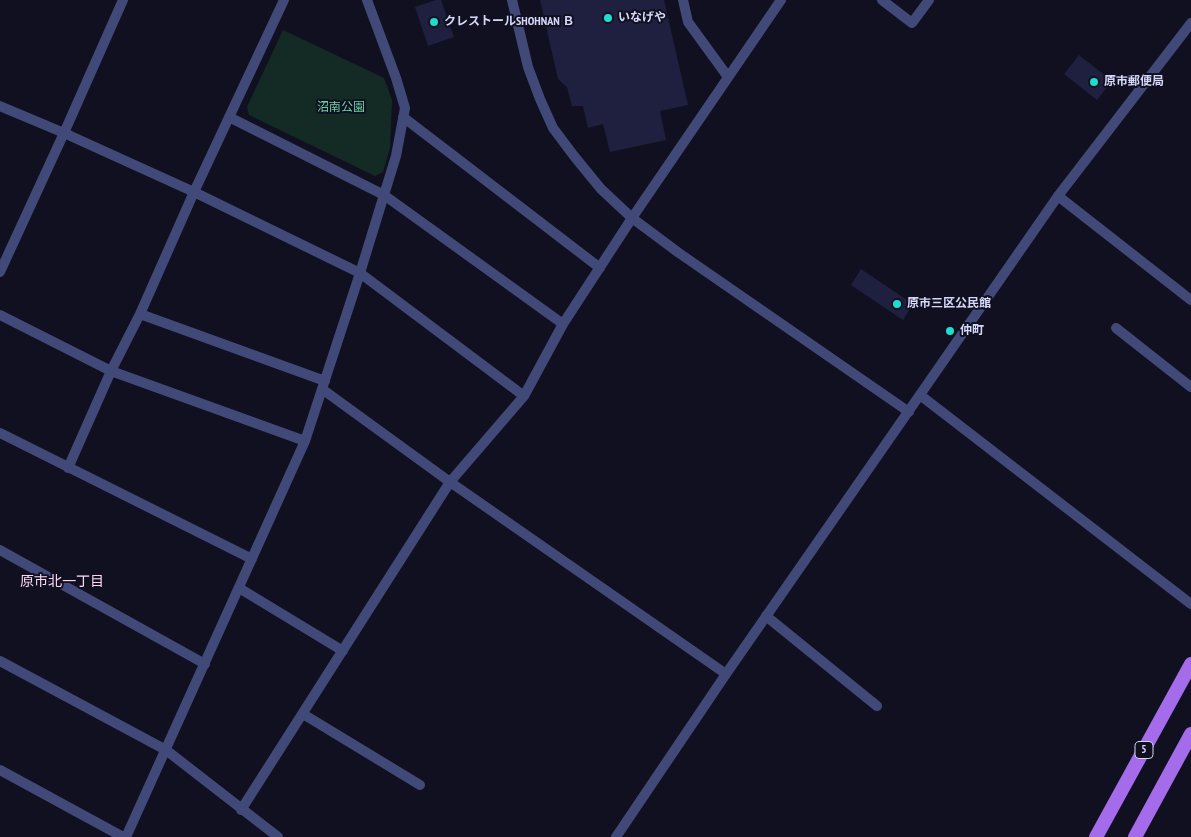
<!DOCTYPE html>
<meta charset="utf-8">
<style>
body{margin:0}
canvas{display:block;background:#101020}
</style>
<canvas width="1191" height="837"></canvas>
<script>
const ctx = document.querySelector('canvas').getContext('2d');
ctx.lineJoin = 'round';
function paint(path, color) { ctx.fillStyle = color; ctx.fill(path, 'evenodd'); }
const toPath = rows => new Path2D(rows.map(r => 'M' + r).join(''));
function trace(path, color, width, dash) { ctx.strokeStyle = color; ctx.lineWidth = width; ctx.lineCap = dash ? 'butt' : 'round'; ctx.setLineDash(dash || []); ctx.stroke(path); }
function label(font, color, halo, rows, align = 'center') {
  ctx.font = font + ' "PT Sans Narrow","Noto Sans JP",sans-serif'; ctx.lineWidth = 4; ctx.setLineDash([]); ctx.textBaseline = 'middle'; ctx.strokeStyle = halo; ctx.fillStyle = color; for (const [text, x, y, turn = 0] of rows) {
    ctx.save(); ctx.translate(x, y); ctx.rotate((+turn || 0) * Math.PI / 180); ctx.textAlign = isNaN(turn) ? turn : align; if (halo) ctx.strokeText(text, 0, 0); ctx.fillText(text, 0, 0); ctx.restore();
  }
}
const green = toPath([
 [283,30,384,78,392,100,390,148,383,172,375,176,249,115,247,107]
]);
const building = toPath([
 [436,0,441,0,454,37,428,46,415,7],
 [540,0,664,0,688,105,660,111,666,140,610,152,603,124,588,128,583,106,572,106,567,87,558,79],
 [1079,55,1112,81,1097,100,1064,74],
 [861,269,913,304,903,320,851,285]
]);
const minor = toPath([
 [683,0,688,22,728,77],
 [882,0,912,23,929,0],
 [0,106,64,133,194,192,360,273,524,396],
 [229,117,384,195,563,324],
 [403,117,600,268],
 [1058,196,1191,300],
 [140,314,325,381],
 [0,315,111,371,305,441],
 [1116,328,1191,387],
 [322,389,450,482,726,674],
 [920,395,1191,604],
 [0,433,252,559],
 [68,468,111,371,140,314,194,192,284,0],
 [0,550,205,664],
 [239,588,343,651],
 [766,616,877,706],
 [0,661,166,750,278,837],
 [303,714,420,785],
 [0,770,123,837],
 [241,810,450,482,524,396,563,324,632,218,781,0],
 [126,837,305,441,360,273,396,156,405,108,396,78,367,0]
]);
const tertiary = toPath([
 [512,0,528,67,540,99,553,128,574,156,601,189,632,218,679,253,909,412],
 [0,272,64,133,123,0],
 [616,837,726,674,1058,196,1191,23]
]);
const primary = toPath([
 [1096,837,1191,664],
 [1135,837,1191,734]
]);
const markers = [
 [608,18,5,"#1eddcd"],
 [434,22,5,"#1eddcd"],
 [1094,82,5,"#1eddcd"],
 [897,304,5,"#1eddcd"],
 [950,331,5,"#1eddcd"]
];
const shields = [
 [1144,750,18]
];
const shieldNames = [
 ["5",1144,750]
];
const poiNames = [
 ["いなげや",618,18],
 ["クレストールSHOHNAN Ｂ",444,22],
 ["原市郵便局",1104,82],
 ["原市三区公民館",907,304],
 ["仲町",960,331]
];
const parkNames = [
 ["沼南公園",341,108]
];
const neighbourhoodNames = [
 ["原市北一丁目",62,582]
];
paint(green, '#142a25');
paint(building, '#1f1f3f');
trace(minor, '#414979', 10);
trace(tertiary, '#414979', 10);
trace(primary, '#a46beb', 14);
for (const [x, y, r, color] of markers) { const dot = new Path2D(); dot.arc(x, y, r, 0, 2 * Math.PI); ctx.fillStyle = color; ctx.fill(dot); trace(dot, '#101020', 2); }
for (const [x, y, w] of shields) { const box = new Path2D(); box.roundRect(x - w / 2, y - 8.5, w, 17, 4); ctx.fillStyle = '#101020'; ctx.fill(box); trace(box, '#d5d8f9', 1); }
label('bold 11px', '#d5d8f9', null, shieldNames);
label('bold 12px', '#d5d8f9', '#101020', poiNames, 'left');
label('12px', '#6bd0a4', '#101020', parkNames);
label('14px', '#fad7f3', '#101020', neighbourhoodNames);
</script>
